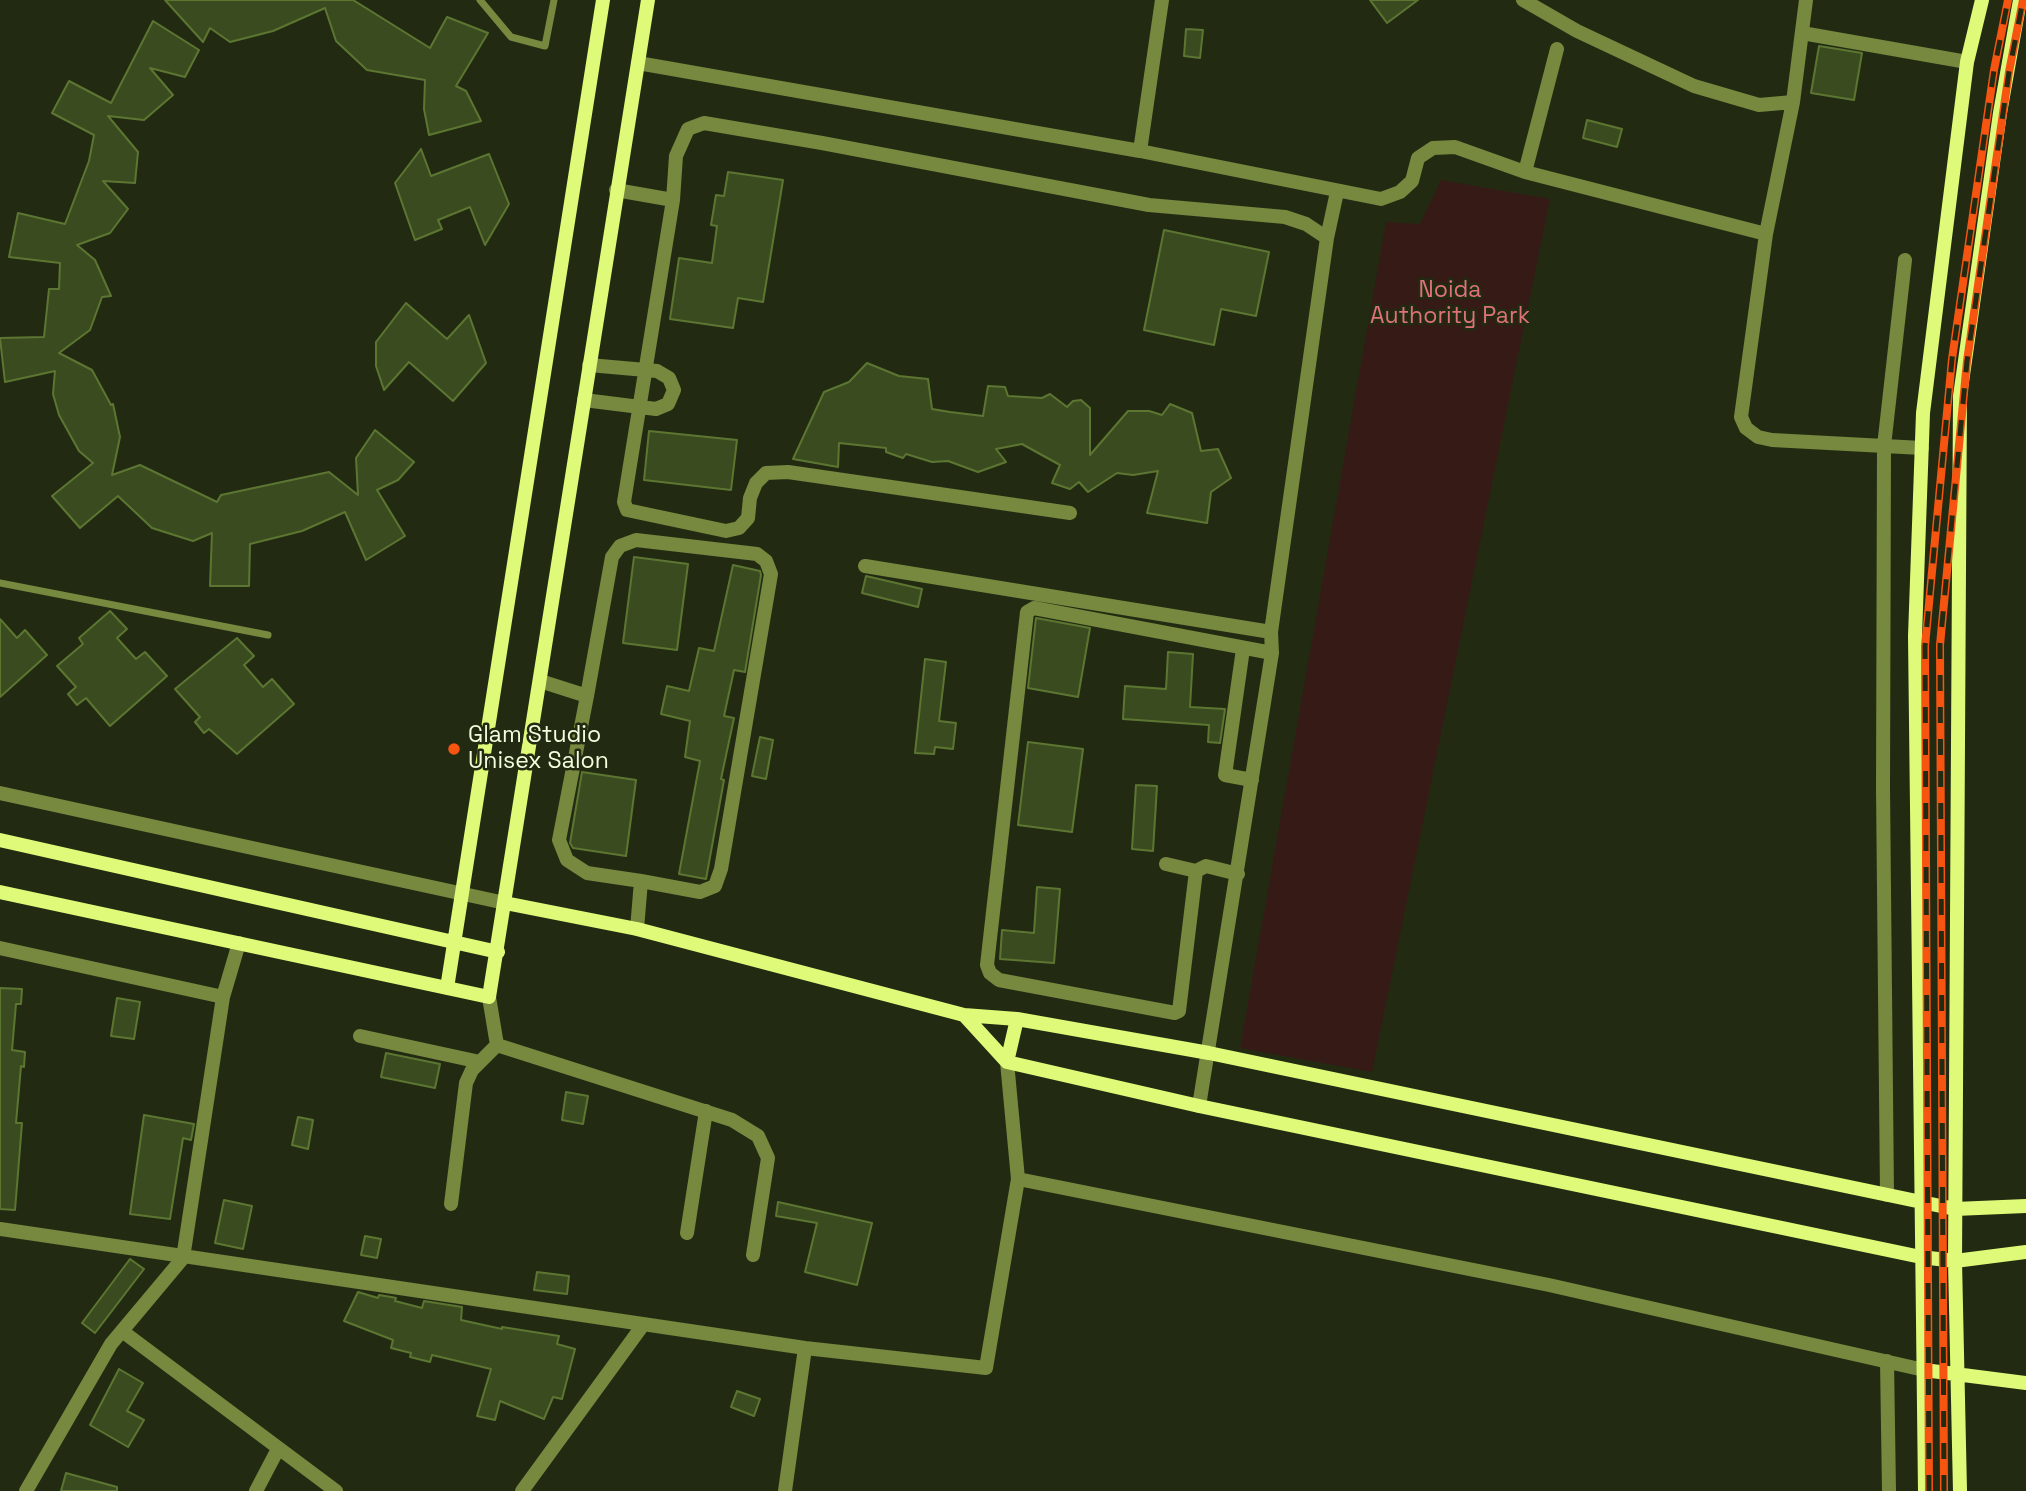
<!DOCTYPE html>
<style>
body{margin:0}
canvas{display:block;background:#222b12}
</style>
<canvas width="2026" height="1491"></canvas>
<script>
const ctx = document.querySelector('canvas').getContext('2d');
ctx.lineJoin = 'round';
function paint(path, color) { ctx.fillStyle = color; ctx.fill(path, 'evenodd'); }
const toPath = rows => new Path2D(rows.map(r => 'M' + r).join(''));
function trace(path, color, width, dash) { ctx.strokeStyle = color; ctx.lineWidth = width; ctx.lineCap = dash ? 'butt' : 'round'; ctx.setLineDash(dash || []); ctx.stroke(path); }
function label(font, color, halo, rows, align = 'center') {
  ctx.font = font + ' "Space Grotesk",sans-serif'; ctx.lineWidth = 5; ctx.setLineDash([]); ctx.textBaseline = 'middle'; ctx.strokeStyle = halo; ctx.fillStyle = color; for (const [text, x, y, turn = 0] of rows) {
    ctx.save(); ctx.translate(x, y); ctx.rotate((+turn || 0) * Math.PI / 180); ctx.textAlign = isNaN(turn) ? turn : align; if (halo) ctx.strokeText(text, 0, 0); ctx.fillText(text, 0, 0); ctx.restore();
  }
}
const green = toPath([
 [1441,180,1550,199,1372,1072,1240,1048,1386,222,1420,224]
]);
const building = toPath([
 [165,0,353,0,430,48,447,17,488,33,456,86,466,91,481,121,429,135,424,109,425,80,367,70,336,41,325,8,273,31,230,42,210,28,203,42,165,0],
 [1370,0,1418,0,1387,23,1370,0],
 [153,21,199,50,185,77,150,68,173,95,144,120,108,116,138,152,135,183,103,181,128,209,110,233,77,245,95,260,111,296,102,297,90,330,59,353,92,370,111,405,113,404,120,437,112,475,140,465,217,502,221,495,329,472,358,495,356,458,375,430,414,462,398,480,377,490,405,536,366,560,345,512,302,531,250,544,249,586,210,586,212,533,193,541,152,528,118,496,80,528,52,496,93,463,79,451,59,415,53,394,55,371,5,382,0,338,44,337,49,289,59,289,60,263,9,257,18,213,65,224,89,161,94,135,52,113,69,81,111,103,153,21],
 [1186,29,1203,30,1200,58,1184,56,1186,29],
 [1819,46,1862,53,1854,100,1811,93,1819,46],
 [1587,120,1622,129,1617,147,1583,138,1587,120],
 [421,149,431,176,489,154,509,204,485,245,470,207,438,220,442,229,415,240,395,183,421,149],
 [728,172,783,180,763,302,738,298,733,328,670,319,679,258,712,263,717,226,711,225,716,195,724,196,728,172],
 [1164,230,1269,252,1256,316,1221,309,1214,345,1144,330,1164,230],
 [406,303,447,339,469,315,486,363,453,401,409,362,384,390,376,366,376,342,406,303],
 [867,363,899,376,928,379,932,409,950,412,983,416,988,386,1005,387,1008,396,1042,398,1050,394,1067,407,1073,401,1081,400,1090,408,1090,455,1128,411,1149,411,1162,415,1170,404,1192,413,1201,451,1218,449,1231,478,1211,492,1207,523,1147,513,1158,471,1133,475,1117,473,1088,492,1079,482,1070,489,1052,483,1060,465,1022,444,996,449,1006,462,978,472,948,461,932,462,906,454,903,458,886,452,886,448,839,443,838,467,793,459,824,392,849,382,867,363],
 [649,431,737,440,731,490,644,480,649,431],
 [634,557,688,564,677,650,623,643,634,557],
 [733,565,760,571,761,575,745,672,734,670,724,716,734,718,721,779,724,780,706,879,679,874,700,761,685,757,690,721,661,714,667,686,689,691,699,648,714,651,733,565],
 [866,576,922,589,918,607,862,593,866,576],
 [110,611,127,629,117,638,136,659,145,652,167,676,110,726,86,698,77,705,68,694,76,687,57,666,83,644,79,638,110,611],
 [1036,618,1090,628,1078,697,1028,688,1036,618],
 [0,619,17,638,25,630,47,655,0,697,0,619],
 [237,638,254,656,244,665,263,687,272,679,294,704,237,754,209,729,204,733,195,722,200,717,175,689,237,638],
 [1168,652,1193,654,1190,707,1225,709,1220,743,1208,742,1209,725,1123,719,1125,686,1166,689,1168,652],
 [925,659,946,662,939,721,956,723,953,749,935,747,934,754,915,753,925,659],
 [760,737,773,740,766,779,752,776,760,737],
 [1028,742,1083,749,1072,832,1018,825,1028,742],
 [582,772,636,780,626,856,573,848,570,843,582,772],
 [1136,785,1157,786,1153,851,1132,849,1136,785],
 [1037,887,1060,889,1054,963,1000,959,1002,930,1034,933,1037,887],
 [0,988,22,989,21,1004,16,1004,12,1050,25,1052,24,1067,21,1066,16,1123,22,1123,15,1210,0,1209,0,988],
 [117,998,140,1002,134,1039,111,1036,117,998],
 [386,1053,440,1064,435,1088,381,1077,386,1053],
 [566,1092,588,1096,583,1124,562,1120,566,1092],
 [144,1115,194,1124,191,1140,183,1138,170,1219,130,1214,144,1115],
 [298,1117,313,1120,308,1149,292,1145,298,1117],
 [224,1200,252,1206,243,1249,215,1243,224,1200],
 [778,1202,872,1223,857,1285,805,1272,817,1223,776,1216,778,1202],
 [365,1236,381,1239,377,1258,361,1255,365,1236],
 [130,1259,144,1269,95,1333,82,1323,130,1259],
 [537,1272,569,1276,567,1294,534,1290,537,1272],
 [358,1292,378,1298,379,1295,391,1297,396,1298,395,1301,422,1308,424,1301,462,1307,461,1320,502,1329,502,1327,559,1336,557,1344,575,1349,562,1399,553,1397,544,1419,500,1401,495,1420,477,1416,491,1369,432,1355,430,1362,410,1357,411,1353,391,1348,393,1340,344,1321,358,1292],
 [119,1369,143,1383,127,1411,144,1420,128,1447,90,1425,119,1369],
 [737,1391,760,1399,754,1416,731,1407,737,1391],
 [66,1473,117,1487,117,1491,61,1491,66,1473]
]);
const lane = toPath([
 [480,0,511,37,545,46,554,0],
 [0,583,268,635]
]);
const street = toPath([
 [1523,0,1577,31,1694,86,1759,105,1793,102],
 [1806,0,1793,102,1766,234,1741,417,1746,428,1758,437,1772,440,1922,448],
 [1802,33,1967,62],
 [638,63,1140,151,1381,199,1400,192,1412,181,1418,158,1433,148,1455,147,1525,172,1766,234],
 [1140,151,1162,0],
 [1525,172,1557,49],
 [616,190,673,200],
 [584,400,656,409,668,404,674,390,669,378,657,371,589,365],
 [1070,513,788,472,766,473,756,483,750,498,748,518,739,528,726,531,627,510,624,502,673,200,676,156,688,129,704,123,822,143,1149,205,1285,217,1306,224,1327,238],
 [865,566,1271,632],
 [1243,649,1225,775,1252,780],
 [540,681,587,696,612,557,620,546,636,540,757,554,766,561,771,574,721,869,715,886,700,892,641,881,637,929],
 [587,696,559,840,567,860,587,873,641,881],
 [0,793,505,903],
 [1166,864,1196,871],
 [1238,874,1206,866,1196,871,1179,1011,1175,1013,999,980,990,973,987,965,1027,612,1034,608,1272,653],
 [0,948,223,997],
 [360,1036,480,1062],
 [497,1045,732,1120,758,1136,768,1158,753,1255],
 [1199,1106,1272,653,1271,632,1327,238,1337,192],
 [1018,1179,1549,1285,1924,1370],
 [1887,1195,1883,788,1884,446,1905,260],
 [451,1204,466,1083,472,1070,497,1045,489,997],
 [0,1229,805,1348,986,1368,1018,1179,1007,1062],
 [687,1233,706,1111],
 [122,1331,336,1491],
 [1887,1361,1889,1491],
 [26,1491,111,1344,183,1258,223,997,239,943],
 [256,1491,278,1449],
 [522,1491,643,1325],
 [785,1491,805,1348]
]);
const secondary = toPath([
 [0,840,498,952],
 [0,892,489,997,648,0],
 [505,903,637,929,964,1015,1017,1019,1209,1053,1955,1209,2026,1206],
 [447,988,603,0],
 [964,1015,1007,1062,1199,1106,1921,1257,1955,1261,2026,1252],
 [1007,1062,1017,1019],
 [1924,1370,2026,1383],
 [1925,1491,1915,636,1923,413,1967,62,1982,0],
 [1960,1491,1955,1261,1960,396,2000,113,2020,0]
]);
const rail = toPath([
 [1929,1491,1925,646,1952,359,1994,70,2008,0],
 [1944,1491,1940,645,1967,361,2009,72,2023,0]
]);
const markers = [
 [454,749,7,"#f65411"]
];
const parkNames = [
 ["Noida",1450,291],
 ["Authority Park",1450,317]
];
const poiNames = [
 ["Glam Studio",468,736],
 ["Unisex Salon",468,762]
];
paint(green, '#351a15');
paint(building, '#3a4b1f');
trace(building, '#5c7632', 2);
trace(lane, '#77883f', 7);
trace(street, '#77883f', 14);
trace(secondary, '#defa78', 14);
trace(rail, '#f65411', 8);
trace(rail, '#222b12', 5, [16]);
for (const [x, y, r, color] of markers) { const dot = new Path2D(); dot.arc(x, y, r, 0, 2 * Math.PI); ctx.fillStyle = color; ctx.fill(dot); trace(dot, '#222b12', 2.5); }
label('23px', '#df7178', '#222b12', parkNames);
label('23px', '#f4fedd', '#222b12', poiNames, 'left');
</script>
